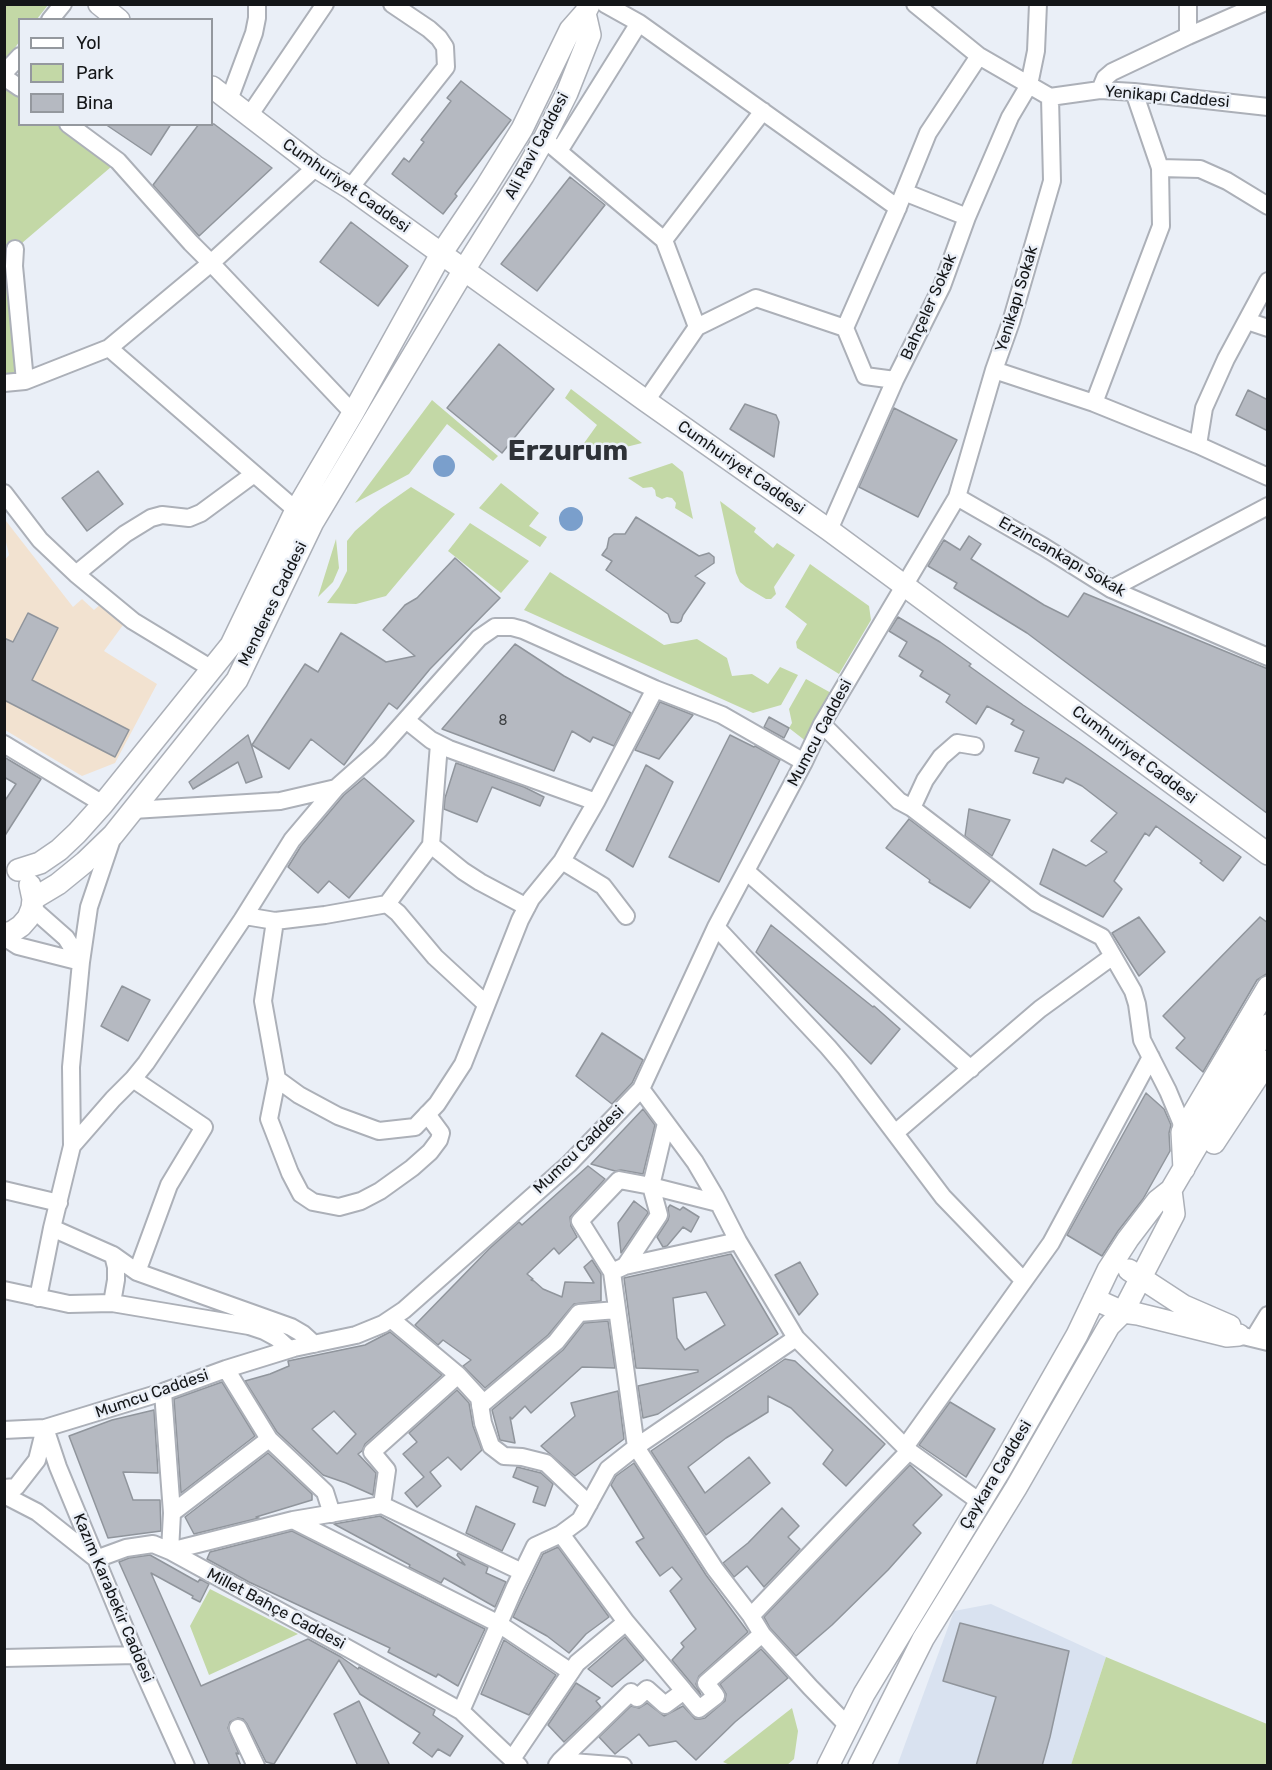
<!DOCTYPE html>
<meta charset="utf-8">
<style>
body{margin:0}
#map{position:relative;width:1272px;height:1770px;overflow:hidden;background:#eaeff7;font-family:Rubik,sans-serif}
canvas{display:block}
.frame{position:absolute;inset:0;border:6px solid #141618;pointer-events:none}
.legend{position:absolute;left:18px;top:18px;width:195px;height:108px;box-sizing:border-box;background:#eaeff7;border:2px solid #94989e;margin:0;padding:8px 10px;list-style:none;font-size:18px;color:#141618}
.legend li{display:flex;align-items:center;gap:12px;height:30px}
.legend b{width:30px;border:2px solid #94989e}
</style>
<div id="map">
<canvas width="1272" height="1770"></canvas>
<div class="frame"></div>
<ul class="legend">
<li><b style="height:8px;background:#fff"></b>Yol</li>
<li><b style="height:16px;background:#c3d8a6"></b>Park</li>
<li><b style="height:16px;background:#b5b9c1"></b>Bina</li>
</ul>
</div>
<script>
const ctx = document.querySelector('canvas').getContext('2d');
ctx.lineJoin = 'round';
function paint(path, color) { ctx.fillStyle = color; ctx.fill(path, 'evenodd'); }
const toPath = rows => new Path2D(rows.map(r => 'M' + r).join(''));
function trace(path, color, width, dash) { ctx.strokeStyle = color; ctx.lineWidth = width; ctx.lineCap = dash ? 'butt' : 'round'; ctx.setLineDash(dash || []); ctx.stroke(path); }
function label(font, color, halo, rows, align = 'center') {
  ctx.font = font + ' Rubik,sans-serif'; ctx.lineWidth = 5; ctx.setLineDash([]); ctx.textBaseline = 'middle'; ctx.strokeStyle = halo; ctx.fillStyle = color; for (const [text, x, y, turn = 0] of rows) {
    ctx.save(); ctx.translate(x, y); ctx.rotate((+turn || 0) * Math.PI / 180); ctx.textAlign = isNaN(turn) ? turn : align; if (halo) ctx.strokeText(text, 0, 0); ctx.fillText(text, 0, 0); ctx.restore();
  }
}
const built = toPath([
 [991,1604,1106,1657,1071,1765,897,1766,954,1611]
]);
const education = toPath([
 [6,521,73,607,82,599,94,610,103,602,123,625,104,651,157,684,115,763,82,776,5,730,4,561,9,555,5,538,5,525]
]);
const green = toPath([
 [5,5,48,5,37,19,20,20,19,42,5,62],
 [4,77,19,88,20,124,68,125,118,161,15,249,25,381,5,376],
 [571,389,642,443,598,454,582,446,597,425,565,398],
 [432,400,498,456,493,461,447,424,409,474,355,503],
 [672,463,683,472,693,519,675,508,676,503,672,498,667,497,662,499,656,496,655,490,652,487,643,488,628,478],
 [501,483,539,513,529,526,547,537,540,547,479,508],
 [411,487,455,514,386,596,356,604,327,603,339,587,347,571,347,541,355,531,381,508],
 [720,501,756,528,754,532,773,548,777,543,795,555,774,587,776,594,771,599,766,599,746,587,740,582,736,573],
 [470,523,529,561,501,593,448,551],
 [336,539,339,568,333,582,318,597],
 [810,564,869,606,871,620,839,674,797,648,796,642,807,624,785,607],
 [550,572,664,645,697,639,727,658,732,676,752,674,768,684,780,667,798,675,781,705,753,713,524,610],
 [806,679,833,694,807,742,789,728,792,723,789,709],
 [210,1589,298,1634,209,1675,190,1626],
 [1106,1657,1267,1724,1267,1765,1071,1765],
 [792,1708,798,1731,794,1759,786,1766,730,1765,723,1762]
]);
const water = toPath([
 '433 466a11 11 0 1 1 22 0a11 11 0 1 1-22 0Z',
 '559 519a12 12 0 1 1 24 0a12 12 0 1 1-24 0Z'
]);
const building = toPath([
 [461,81,511,120,455,194,457,196,443,214,392,174,404,158,409,162,424,142,421,140,451,101,447,98,461,81],
 [105,124,171,124,151,155,105,124],
 [199,124,214,124,272,168,199,236,153,185,199,124],
 [570,177,605,205,537,291,501,264,570,177],
 [351,222,408,266,378,306,320,262,351,222],
 [499,344,554,389,502,453,447,408,499,344],
 [1248,390,1268,400,1268,431,1236,415,1248,390],
 [745,404,776,415,779,422,774,457,730,429,745,404],
 [894,408,957,440,918,517,859,487,894,408],
 [98,471,123,504,87,531,62,498,98,471],
 [636,517,699,556,709,553,714,557,714,563,695,576,705,583,683,615,681,621,678,623,671,622,668,614,606,570,612,561,602,555,607,548,609,538,614,534,625,534,636,517],
 [969,536,981,544,971,559,1044,605,1068,617,1084,593,1268,669,1268,814,1027,633,954,588,957,583,928,566,944,540,960,550,969,536],
 [455,558,500,598,430,669,397,709,389,703,344,765,311,739,289,769,252,745,305,664,318,672,341,633,386,662,415,656,383,630,405,605,417,598,455,558],
 [28,613,58,628,32,680,129,730,115,757,4,700,4,638,13,642,28,613],
 [898,617,940,642,971,664,969,666,1023,705,1080,743,1241,857,1223,881,1200,863,1202,861,1156,826,1149,836,1145,833,1114,881,1122,889,1103,917,1040,884,1053,849,1086,866,1107,852,1091,841,1117,813,1082,786,1066,778,1063,783,1033,773,1039,758,1015,751,1024,731,1011,724,1014,720,987,706,976,724,946,702,950,695,920,676,923,671,899,656,907,642,889,631,898,617],
 [515,644,564,676,631,713,614,746,593,737,590,742,572,731,554,771,442,729,515,644],
 [660,702,693,715,659,759,635,750,660,702],
 [769,717,789,728,784,738,764,727,769,717],
 [248,735,262,777,246,783,238,762,193,789,189,782,248,735],
 [730,735,754,747,755,746,780,760,719,882,669,857,730,735],
 [4,757,41,779,4,837,4,802,16,784,4,777,4,757],
 [456,763,524,787,544,797,540,806,492,787,477,822,444,809,445,798,456,763],
 [646,765,673,782,633,867,606,850,646,765],
 [364,778,414,821,349,898,329,881,318,893,288,867,301,846,344,795,364,778],
 [969,809,1010,820,992,856,965,836,969,809],
 [909,819,990,881,970,908,929,882,930,880,886,848,909,819],
 [1139,917,1165,952,1139,976,1112,933,1139,917],
 [1260,917,1268,923,1268,973,1257,980,1203,1072,1176,1048,1185,1038,1163,1016,1260,917],
 [771,925,873,1007,874,1006,900,1029,871,1064,756,952,771,925],
 [122,986,150,1000,128,1041,101,1026,122,986],
 [602,1033,643,1060,632,1083,612,1104,576,1076,602,1033],
 [1146,1093,1164,1109,1171,1125,1169,1133,1170,1151,1143,1199,1118,1231,1102,1256,1067,1235,1146,1093],
 [643,1109,655,1125,643,1174,621,1170,615,1171,591,1164,643,1109],
 [588,1166,605,1179,570,1217,571,1226,577,1237,559,1254,554,1248,527,1274,533,1279,531,1280,534,1281,543,1289,562,1297,565,1282,594,1283,584,1267,592,1260,601,1274,601,1301,574,1304,548,1335,485,1388,463,1366,471,1360,443,1340,438,1345,415,1325,489,1249,519,1222,522,1225,588,1166],
 [634,1201,647,1211,648,1213,621,1253,618,1223,634,1201],
 [670,1205,680,1210,683,1207,699,1217,691,1232,683,1227,667,1246,663,1247,657,1237,668,1220,669,1216,668,1208,670,1205],
 [731,1254,778,1334,658,1414,643,1418,638,1386,698,1372,698,1370,636,1368,624,1278,731,1254],
 [706,1292,725,1325,685,1350,677,1338,673,1298,706,1292],
 [800,1262,818,1294,799,1315,775,1275,800,1262],
 [608,1321,615,1368,582,1367,531,1413,525,1406,512,1419,510,1417,515,1443,500,1440,492,1410,563,1350,584,1323,608,1321],
 [390,1332,442,1375,365,1444,362,1451,358,1454,376,1473,373,1495,346,1483,323,1475,277,1432,245,1381,270,1374,289,1366,288,1361,365,1345,390,1332],
 [334,1411,356,1434,337,1454,312,1429,334,1411],
 [785,1359,795,1361,885,1444,846,1486,823,1464,833,1450,791,1408,768,1396,768,1412,726,1438,688,1467,705,1493,749,1457,770,1483,706,1535,651,1451,785,1359],
 [222,1382,255,1436,181,1493,174,1399,222,1382],
 [457,1390,469,1403,473,1426,482,1450,461,1470,448,1457,430,1472,441,1486,417,1507,405,1493,424,1477,403,1454,417,1442,409,1433,457,1390],
 [618,1391,624,1439,575,1476,541,1446,575,1416,571,1403,618,1391],
 [950,1402,995,1429,966,1477,919,1445,950,1402],
 [154,1410,158,1473,123,1472,133,1500,160,1500,161,1531,108,1538,69,1436,112,1420,154,1410],
 [268,1453,312,1494,312,1500,256,1517,259,1518,194,1534,185,1517,268,1453],
 [634,1463,706,1575,748,1632,699,1676,696,1684,701,1695,672,1660,684,1647,681,1643,696,1629,670,1591,682,1579,672,1567,660,1576,636,1542,644,1538,611,1485,616,1476,634,1463],
 [910,1465,942,1495,913,1525,921,1533,888,1570,832,1625,796,1656,770,1628,764,1617,910,1465],
 [517,1467,541,1473,553,1484,545,1506,533,1502,538,1487,513,1477,517,1467],
 [476,1506,515,1524,502,1551,466,1533,476,1506],
 [782,1508,799,1526,788,1537,800,1549,764,1587,747,1566,734,1577,723,1563,748,1543,782,1508],
 [380,1516,465,1565,457,1555,458,1553,488,1567,486,1573,506,1582,495,1607,444,1578,441,1583,409,1567,410,1565,334,1524,380,1516],
 [292,1531,485,1629,458,1686,438,1674,436,1677,388,1652,390,1648,249,1582,207,1559,210,1552,292,1531],
 [558,1547,609,1617,586,1634,569,1653,547,1636,513,1617,543,1554,558,1547],
 [150,1555,198,1582,200,1579,209,1584,200,1602,192,1598,193,1596,151,1573,201,1686,308,1639,341,1657,358,1669,359,1667,435,1710,433,1715,463,1736,450,1756,438,1749,432,1757,413,1743,420,1733,360,1694,339,1660,274,1764,266,1762,247,1724,243,1719,238,1718,230,1722,228,1728,239,1754,236,1753,241,1766,210,1766,119,1562,129,1558,150,1555],
 [960,1623,1069,1651,1050,1737,1042,1766,976,1766,996,1697,943,1681,960,1623],
 [625,1637,644,1660,612,1687,588,1669,625,1637],
 [504,1640,556,1675,529,1715,481,1694,504,1640],
 [761,1649,788,1678,735,1722,696,1760,676,1741,649,1746,639,1734,615,1754,599,1737,631,1706,639,1708,647,1703,664,1716,683,1706,695,1719,700,1719,705,1718,725,1701,726,1694,720,1684,761,1649],
 [576,1683,600,1698,596,1701,601,1707,564,1742,548,1725,576,1683],
 [359,1701,390,1766,358,1766,334,1714,359,1701]
]);
const minor = toPath([
 [605,4,639,23,898,208],
 [915,4,979,56,1050,97,1100,90,1134,92,1268,107],
 [1188,4,1188,36],
 [50,20,63,4],
 [4,73,20,56],
 [4,77,20,88],
 [1100,90,1105,78,1112,72,1188,36,1261,4],
 [229,100,254,33,257,18,257,4],
 [249,116,325,4],
 [544,139,664,240],
 [559,151,639,23],
 [316,167,211,263,353,413],
 [1160,168,1200,169,1227,181,1268,206],
 [350,188,446,67,445,47,439,38,429,29,392,4],
 [904,192,967,217],
 [15,249,14,266,25,381],
 [1247,321,1268,328],
 [697,327,664,240,763,111],
 [109,348,296,510],
 [994,370,1094,403,1198,445,1268,477],
 [895,380,865,376,845,328,896,212,928,133,979,56],
 [4,383,25,381,109,348,211,263,191,243,118,161,68,124],
 [646,401,697,327,756,298,845,328],
 [1094,403,1161,226,1160,168,1134,92],
 [1198,445,1204,408,1226,359,1268,281],
 [4,493,40,540,76,574,133,621,212,669],
 [957,497,1044,547,1111,589,1268,657],
 [829,530,895,380,942,286,967,217,1010,117,1029,85,1036,51,1038,4],
 [76,574,125,534,151,518,162,515,189,518,201,513,254,474],
 [1111,589,1268,506],
 [406,720,431,740,449,749,596,802],
 [822,724,899,801,912,808,1036,903,1102,937,1133,991,1137,1004,1142,1040,1168,1091,1181,1122,1182,1132],
 [4,744,103,804],
 [912,808,925,780,941,757,957,743,975,746],
 [133,810,280,801,336,788],
 [431,845,463,871,480,882,527,907],
 [562,861,603,886,626,916],
 [746,871,971,1069],
 [387,904,431,845,439,744],
 [32,908,66,938,81,962],
 [245,916,275,921,263,1001,277,1079,299,1095,338,1116,379,1131,415,1127,437,1104,463,1064,520,920,531,899,562,861,596,802,655,689],
 [275,921,325,915,387,904,398,913,435,957,486,1004],
 [716,927,828,1047,845,1067,943,1197,1024,1281],
 [4,937,18,946,81,962],
 [133,1079,204,1127,169,1185,137,1272],
 [277,1079,269,1119,290,1173,301,1194,313,1202,339,1207,361,1201,380,1191,412,1168,430,1152,439,1140,441,1133,427,1114],
 [641,1089,695,1162,715,1196,738,1241,625,1266,612,1272,636,1447,715,1569,751,1616,762,1634,810,1687,848,1726],
 [895,1133,1040,1009,1113,956],
 [72,1146,113,1099,133,1079,146,1063,242,920,292,840,336,788,379,750,479,638,495,627,512,627,523,630,655,689,722,715,804,762],
 [4,1190,59,1203],
 [52,1228,113,1255,116,1267,116,1280,112,1303],
 [738,1241,796,1338,909,1451,980,1502],
 [113,1255,137,1272,291,1327,303,1334,314,1344],
 [625,1266,659,1215,651,1186,666,1123],
 [612,1272,580,1221,619,1180,651,1186,718,1203],
 [4,1290,69,1304,112,1303,249,1326,264,1331,277,1338,289,1349],
 [38,1298,52,1228,72,1146,71,1067,81,962,89,907,113,836],
 [391,1319,458,1375],
 [1239,1335,1268,1342],
 [1254,1338,1268,1315],
 [226,1369,269,1439],
 [163,1392,172,1513,170,1551],
 [480,1406,556,1342,579,1313,617,1310],
 [45,1428,58,1467,136,1655,186,1766],
 [4,1430,45,1428,163,1392,226,1369,294,1348,356,1335,383,1324,404,1310,569,1164,641,1089,716,927,804,762,822,724,957,497,994,370,1011,322,1052,181,1050,97],
 [905,1447,1051,1243,1151,1057],
 [4,1488,16,1487,37,1460,45,1428],
 [4,1495,37,1512,95,1558],
 [382,1505,387,1470,372,1452,458,1375,479,1398,483,1423,491,1446,504,1456,522,1457,546,1463,589,1504],
 [172,1513,269,1439,325,1492,332,1514],
 [293,1520,499,1624,571,1672],
 [561,1534,626,1622,684,1691],
 [170,1551,293,1520,382,1505,522,1572],
 [96,1559,126,1548,153,1544,170,1551,349,1649,461,1711,519,1766],
 [751,1616,909,1451],
 [4,1658,136,1655],
 [461,1711,515,1587,535,1546,561,1534,580,1520,608,1469,636,1447,796,1338],
 [238,1728,256,1766],
 [512,1759,577,1663,626,1622],
 [560,1761,631,1692,637,1698,647,1689,665,1705,684,1691,699,1709,716,1696,706,1683,762,1634],
 [557,1765,560,1761,623,1766]
]);
const major = toPath([
 [99,4,119,20],
 [212,87,316,167,350,188,646,401,829,530,1268,854],
 [18,870,40,863,59,850,77,833,103,804,231,645,296,510,353,413,441,254,486,187,522,129,570,30,585,13,589,5],
 [33,899,58,884,85,862,113,835,237,680,313,522,464,270,523,176,544,139,567,93,590,35,585,13],
 [4,934,12,932,21,926,28,918,32,908,33,899,30,885],
 [1214,1143,1268,1061],
 [1184,1169,1182,1132,1268,987],
 [1129,1270,1184,1306,1230,1326],
 [1094,1299,1123,1312,1138,1314,1227,1336,1239,1335],
 [828,1766,864,1694,1000,1470,1077,1335,1108,1270,1128,1239,1157,1201,1171,1190,1268,1025],
 [859,1766,923,1639,1016,1488,1109,1326,1123,1312,1174,1214,1171,1190]
]);
const numberNames = [
 ["8",503,721]
];
const streetNames = [
 ["Yenikapı Caddesi",1167,97,5],
 ["Ali Ravi Caddesi",537,146,-62],
 ["Cumhuriyet Caddesi",346,186,35],
 ["Yenikapı Sokak",1017,299,-73],
 ["Bahçeler Sokak",929,307,-66],
 ["Cumhuriyet Caddesi",741,468,35],
 ["Erzincankapı Sokak",1062,557,30],
 ["Menderes Caddesi",273,604,-64],
 ["Mumcu Caddesi",820,733,-62],
 ["Cumhuriyet Caddesi",1134,755,37],
 ["Mumcu Caddesi",579,1150,-44],
 ["Mumcu Caddesi",152,1394,-19],
 ["Çaykara Caddesi",996,1475,-59],
 ["Kazım Karabekir Caddesi",113,1598,67],
 ["Millet Bahçe Caddesi",276,1609,28]
];
const townNames = [
 ["Erzurum",568,452]
];
paint(built, '#d9e2f0');
paint(education, '#f2e2d0');
paint(green, '#c3d8a6');
paint(water, '#7a9fcc');
paint(building, '#b5b9c1');
trace(building, '#90959c', 1.5);
trace(minor, '#acb0b8', 20);
trace(major, '#acb0b8', 24);
trace(minor, '#fff', 16);
trace(major, '#fff', 21);
label('14px', '#3c3f42', null, numberNames);
label('16px', '#141618', '#eaeff7', streetNames);
label('bold 28px', '#2e3238', '#eaeff7', townNames);
</script>
